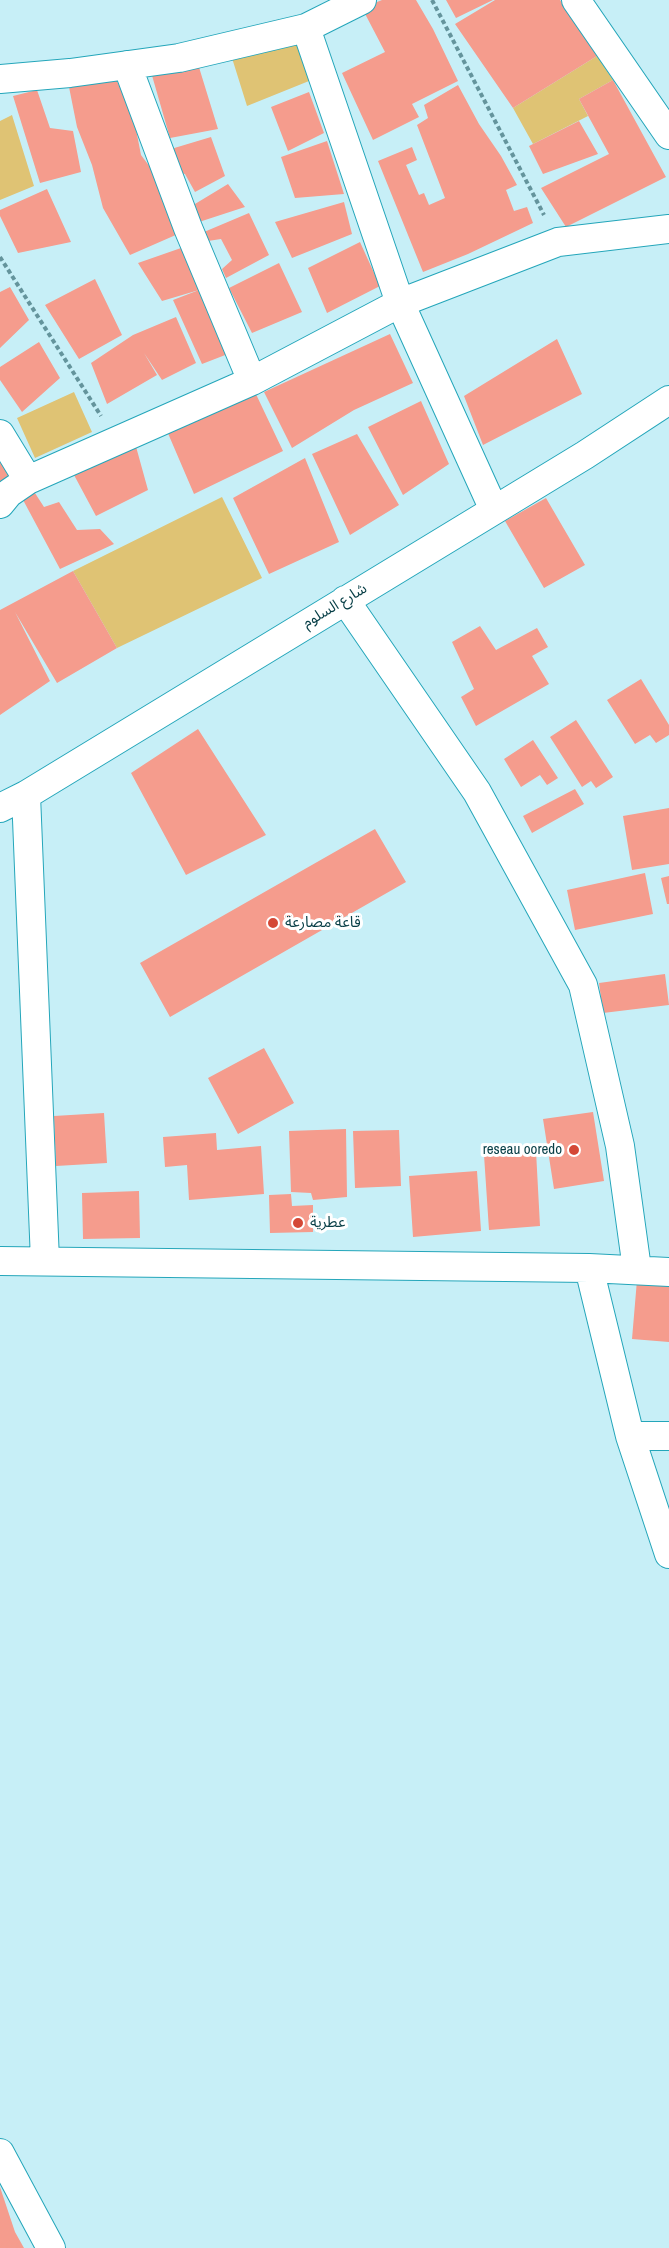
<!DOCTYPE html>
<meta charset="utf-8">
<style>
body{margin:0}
canvas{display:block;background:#c7eff7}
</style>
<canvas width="669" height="2248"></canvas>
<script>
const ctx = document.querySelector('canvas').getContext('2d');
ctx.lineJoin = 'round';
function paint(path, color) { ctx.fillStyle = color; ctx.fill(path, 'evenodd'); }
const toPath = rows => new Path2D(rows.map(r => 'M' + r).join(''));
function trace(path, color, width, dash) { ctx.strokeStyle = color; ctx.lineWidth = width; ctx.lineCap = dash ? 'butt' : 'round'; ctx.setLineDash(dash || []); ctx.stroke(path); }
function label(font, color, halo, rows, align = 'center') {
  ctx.font = font + ' "Archivo Narrow","Noto Sans Arabic",sans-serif'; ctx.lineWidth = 6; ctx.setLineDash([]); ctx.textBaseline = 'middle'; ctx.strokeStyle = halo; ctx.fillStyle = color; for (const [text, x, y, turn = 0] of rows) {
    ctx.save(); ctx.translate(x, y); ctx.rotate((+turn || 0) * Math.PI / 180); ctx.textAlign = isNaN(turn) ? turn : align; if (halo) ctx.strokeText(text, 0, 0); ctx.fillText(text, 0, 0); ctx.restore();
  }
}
const green = toPath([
 [298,37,309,81,247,106,232,58],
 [597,56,613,80,579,99,588,116,533,144,513,108],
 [12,115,34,186,0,200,0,121],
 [74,392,92,432,35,458,17,418],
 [222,497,262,578,117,648,73,571]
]);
const building = toPath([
 [382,0,416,0,433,29,458,81,412,104,419,117,373,140,342,73,385,52,362,8],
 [446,0,493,0,456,18],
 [495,0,560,0,597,56,513,108,455,24],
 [198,64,218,129,170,138,151,72],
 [116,79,134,119,141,155,159,179,178,234,130,255,103,208,92,165,77,127,69,87],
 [613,80,666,177,566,227,541,188,609,154,579,99],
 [458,85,479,124,501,156,517,185,506,190,514,211,527,207,533,223,468,254,423,272,378,161,412,147,417,160,406,165,419,195,424,193,429,205,445,198,417,125,428,118,424,105],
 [37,90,50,128,73,131,81,172,40,183,13,96],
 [309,92,324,133,288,151,271,107],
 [579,121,598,154,543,174,529,146],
 [211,137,225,176,195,192,185,174,174,172,171,149],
 [327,141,344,194,295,198,281,157],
 [228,184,245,207,199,222,190,207],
 [47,189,71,242,18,253,0,216,0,210],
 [344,202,352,234,292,258,275,222],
 [249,213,269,255,226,278,222,269,232,260,221,239,208,241,204,232],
 [360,242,380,286,327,313,308,268],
 [181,248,204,289,233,352,202,364,173,300,199,290,162,301,138,263],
 [279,263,302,312,252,333,229,288],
 [95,279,122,335,79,359,45,305],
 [10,287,29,320,0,348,0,292],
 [176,317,196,363,162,380,144,353,157,375,107,404,91,363,133,335],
 [390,334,413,383,354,410,292,448,264,392],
 [557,339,582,394,483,445,464,396],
 [39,342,60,378,22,412,0,380,0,367],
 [254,390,283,451,194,494,167,431],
 [421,401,449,464,403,495,368,427],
 [357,434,399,505,350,535,312,454],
 [135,443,148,490,96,516,74,475],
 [0,458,12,478,0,488],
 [305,458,339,542,269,574,233,498],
 [33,490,44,507,59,502,77,530,100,529,114,544,60,569,22,498],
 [546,498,585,565,544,588,505,521],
 [73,571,117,648,57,683,15,612,50,681,0,715,0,610],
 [480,626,496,650,537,628,548,647,532,656,549,684,476,726,461,697,474,689,452,642],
 [641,679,669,725,669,735,656,743,650,735,635,744,607,700],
 [576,720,613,777,596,788,591,781,582,787,550,737],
 [198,729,266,835,186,875,131,773],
 [533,740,558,778,547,785,540,775,521,787,504,759],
 [575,789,584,804,532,833,523,816],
 [669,808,669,864,632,870,623,816],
 [375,829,406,882,170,1017,140,963],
 [645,873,653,914,575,930,567,890],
 [669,876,669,904,667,904,661,878],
 [665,974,669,1005,603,1013,599,983],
 [264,1048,294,1103,238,1134,208,1078],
 [593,1112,604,1181,554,1189,543,1119],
 [104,1113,107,1163,56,1166,54,1116],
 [346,1129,347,1197,313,1200,311,1193,291,1192,289,1131],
 [399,1130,401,1186,355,1188,353,1131],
 [216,1133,217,1150,261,1146,264,1194,189,1200,187,1165,165,1167,163,1137],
 [536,1151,540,1226,489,1230,484,1155],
 [477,1171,481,1231,413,1237,409,1176],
 [139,1191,140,1238,83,1239,82,1193],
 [291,1194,292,1206,313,1205,313,1232,270,1233,269,1195],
 [637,1280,669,1283,669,1342,632,1339],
 [0,2187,15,2232,24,2248,0,2248]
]);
const path = toPath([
 [432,0,544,215],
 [0,257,101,416]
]);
const minor = toPath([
 [576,0,669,135],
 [306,28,400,303,494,510],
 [127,65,188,228,252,381],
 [0,79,70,73,179,58,306,28,362,0],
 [0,434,28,480],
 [0,504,9,493,28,480,252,381,400,303,558,242,669,229],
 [345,600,477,792,583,985,620,1146,637,1269],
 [26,795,45,1261],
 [0,808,26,795,585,455,669,400],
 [0,1261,589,1268,669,1272],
 [589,1268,630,1436,669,1436],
 [630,1436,669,1554],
 [0,2153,51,2248]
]);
const markers = [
 [273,923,6,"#d44836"],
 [574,1150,6,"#d44836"],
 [298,1223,6,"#d44836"]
];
const streetNames = [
 ["شارع السلوم",335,606,-31]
];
const poiNames = [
 ["قاعة مصارعة",285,923],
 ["reseau ooredo",562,1150,"right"],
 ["عطرية",310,1223]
];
paint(green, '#dfc374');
paint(building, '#f59c8d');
trace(minor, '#24a6ba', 30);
trace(path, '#64949c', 4, [4.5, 3]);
trace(minor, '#fff', 28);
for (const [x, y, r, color] of markers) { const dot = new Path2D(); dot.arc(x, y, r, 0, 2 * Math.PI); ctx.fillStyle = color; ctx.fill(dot); trace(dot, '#fff', 2); }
label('15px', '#073e46', '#fff', streetNames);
label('15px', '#073e46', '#fff', poiNames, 'left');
</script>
